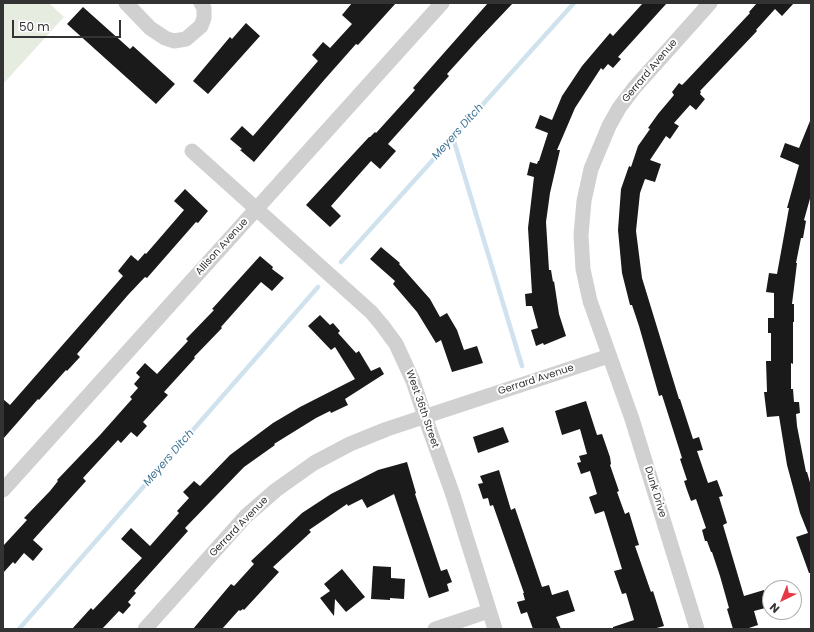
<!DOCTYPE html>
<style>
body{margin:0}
#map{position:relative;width:814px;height:632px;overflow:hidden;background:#fff;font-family:Poppins,sans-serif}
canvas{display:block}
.frame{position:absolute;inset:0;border:4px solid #333;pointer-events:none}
.north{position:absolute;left:762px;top:580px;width:40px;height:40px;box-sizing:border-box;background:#fff;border:1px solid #adadad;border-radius:50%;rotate:223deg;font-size:11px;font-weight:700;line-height:16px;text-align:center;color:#333}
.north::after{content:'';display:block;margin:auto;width:14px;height:18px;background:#e63946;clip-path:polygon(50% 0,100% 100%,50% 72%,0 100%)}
.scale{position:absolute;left:12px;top:20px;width:109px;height:18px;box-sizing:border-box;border:2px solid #333;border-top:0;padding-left:5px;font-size:12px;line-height:14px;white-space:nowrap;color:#333;-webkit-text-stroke:3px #fff;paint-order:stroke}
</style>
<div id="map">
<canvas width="814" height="632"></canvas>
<div class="frame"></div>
<div class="north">N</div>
<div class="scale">50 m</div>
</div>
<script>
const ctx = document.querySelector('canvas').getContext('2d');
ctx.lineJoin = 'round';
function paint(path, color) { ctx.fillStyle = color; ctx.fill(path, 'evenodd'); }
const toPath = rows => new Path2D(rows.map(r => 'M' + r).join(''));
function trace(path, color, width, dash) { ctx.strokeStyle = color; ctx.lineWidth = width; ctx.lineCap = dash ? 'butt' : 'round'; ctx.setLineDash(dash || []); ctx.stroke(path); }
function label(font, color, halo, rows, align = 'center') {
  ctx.font = font + ' Poppins,sans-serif'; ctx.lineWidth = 4; ctx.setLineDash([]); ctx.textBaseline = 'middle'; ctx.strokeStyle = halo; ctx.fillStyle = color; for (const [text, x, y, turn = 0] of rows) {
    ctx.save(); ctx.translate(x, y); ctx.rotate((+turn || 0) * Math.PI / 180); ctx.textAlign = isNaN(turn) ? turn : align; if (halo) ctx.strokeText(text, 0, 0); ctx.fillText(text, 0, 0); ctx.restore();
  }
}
const green = toPath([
 [3,3,49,3,64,17,3,84]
]);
const stream = toPath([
 [453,138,522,366],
 [341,262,574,3],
 [19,629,318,287]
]);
const building = toPath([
 [352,3,396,3,358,45,356,44,325,79,254,162,240,150,242,149,230,139,242,126,253,136,318,61,312,55,323,42,330,48,352,24,342,15],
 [488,3,513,3,476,42,447,74,449,76,388,144,396,151,380,169,371,161,331,206,341,216,330,227,306,205,369,137,370,137,375,132,376,133,415,90,413,88],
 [643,3,667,3,618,57,621,59,613,68,608,64,603,70,601,68,575,108,557,150,560,150,550,193,546,222,549,270,551,270,553,282,554,281,559,314,566,336,544,345,543,343,536,346,531,330,538,328,532,306,526,306,525,294,532,293,528,228,534,177,527,175,530,162,537,164,538,161,539,161,548,133,535,128,540,115,552,120,562,96,582,66,610,33,613,36],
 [757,3,794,3,782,16,775,9,756,30,757,31,700,91,701,92,700,94,705,99,696,110,690,105,674,123,679,126,670,139,666,136,650,160,661,164,655,182,645,179,640,193,636,231,642,278,679,399,680,399,693,439,699,437,703,450,697,451,708,483,717,480,723,496,719,497,727,523,723,525,744,596,764,590,769,607,754,611,758,625,746,629,733,629,727,609,729,608,720,576,712,552,711,552,707,541,705,541,702,530,706,528,696,499,691,501,687,490,684,481,687,480,680,459,682,458,662,395,659,396,639,326,632,305,630,305,622,273,618,230,619,216,621,189,629,166,631,167,638,146,650,129,648,128,658,114,674,95,672,92,679,83,682,85,687,80,750,13,749,12],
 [83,7,130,49,133,46,175,84,156,104,67,24],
 [246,23,260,36,208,94,193,81,230,37,232,39],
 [810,121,811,121,811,195,804,220,806,221,803,238,801,238,796,263,797,263,792,304,794,304,794,322,793,322,793,364,791,363,791,389,793,389,794,402,799,402,800,413,796,414,797,426,806,472,807,472,811,486,811,573,809,573,796,537,808,533,800,513,787,465,779,416,767,417,764,392,767,392,766,361,771,361,771,333,768,333,768,318,774,318,774,293,766,292,769,273,777,274,789,208,787,208,799,165,780,157,785,143,799,148],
 [185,189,208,211,198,223,196,222,147,278,145,277,128,295,77,354,80,357,67,371,66,370,39,400,38,399,3,439,3,399,10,405,123,276,118,271,131,255,138,261,145,253,146,254,184,210,174,201],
 [381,247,400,263,399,264,430,299,440,317,447,313,457,330,464,350,477,346,483,363,452,372,441,340,436,343,417,312,393,284,395,281,370,259],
 [260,256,273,267,272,269,284,278,272,291,261,282,221,327,222,328,194,357,195,358,164,392,168,395,143,422,147,426,137,437,131,432,121,443,118,440,83,478,86,481,33,540,43,549,33,561,24,553,15,564,13,562,3,573,3,546,27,520,24,518,50,491,58,481,57,480,100,435,132,399,130,397,138,388,134,384,140,377,136,373,145,363,157,374,188,341,186,339,214,310,212,309],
 [320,315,330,325,333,323,340,331,338,333,356,353,359,351,371,371,380,367,384,374,345,399,348,405,331,413,330,411,316,418,274,444,275,445,244,467,185,528,188,531,134,591,136,593,128,602,131,605,123,614,119,611,102,629,72,629,91,608,93,610,142,558,121,539,131,528,150,546,179,513,177,511,189,498,183,492,194,481,200,486,230,455,273,423,300,407,355,379,335,347,331,350,308,326],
 [586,401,597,435,602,434,610,457,611,464,610,465,619,491,617,492,625,514,629,512,639,545,635,546,651,592,653,591,664,626,653,629,613,629,613,627,634,620,626,593,622,594,614,571,622,569,604,511,595,514,589,497,597,494,590,471,581,474,577,463,581,462,579,456,587,454,580,429,562,435,555,411],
 [503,427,509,442,478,453,473,437],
 [407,462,416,493,415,494,441,571,447,569,452,582,447,584,449,591,429,598,394,494,367,508,362,499,348,506,347,504,309,530,311,532,273,567,279,572,244,610,243,609,240,611,239,610,222,629,193,629,231,584,234,586,254,564,251,561,302,513,331,494,378,470],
 [499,470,511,510,515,508,542,587,549,585,552,595,568,590,575,611,556,617,561,629,533,629,527,612,521,614,517,602,525,600,523,593,524,593,493,505,490,506,488,498,483,499,478,484,483,483,480,476],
 [373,566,391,567,391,578,405,579,404,599,390,598,390,600,371,599],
 [342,569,365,597,346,612,335,599,334,616,320,598,330,591,324,584]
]);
const minor = toPath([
 [126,3,150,28,165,38,174,41,186,39,201,26,204,18,204,8,201,3],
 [192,151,371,312,382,325,396,344,413,381,425,417,453,495,495,629],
 [3,490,442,3],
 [145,629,246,516,276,490,314,463,350,444,387,429,609,356],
 [435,629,489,611],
 [697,629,632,419,590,301,583,269,581,235,584,201,591,169,609,126,619,108,635,87,710,3]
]);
const streetNames = [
 ["Gerrard Avenue",650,71,-50],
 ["Allison Avenue",222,247,-48],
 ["Gerrard Avenue",536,380,-18],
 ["West 36th Street",422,409,71],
 ["Dunk Drive",655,492,73],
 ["Gerrard Avenue",239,527,-46]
];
const waterNames = [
 ["Meyers Ditch",458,132,-48],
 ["Meyers Ditch",169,458,-49]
];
paint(green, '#e6ecdf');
trace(stream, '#cfe2ee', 4.5);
paint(building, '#1a1a1a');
trace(minor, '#d0d0d0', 15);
label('10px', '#333', '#fff', streetNames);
label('italic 11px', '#3f7597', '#fff', waterNames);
</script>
